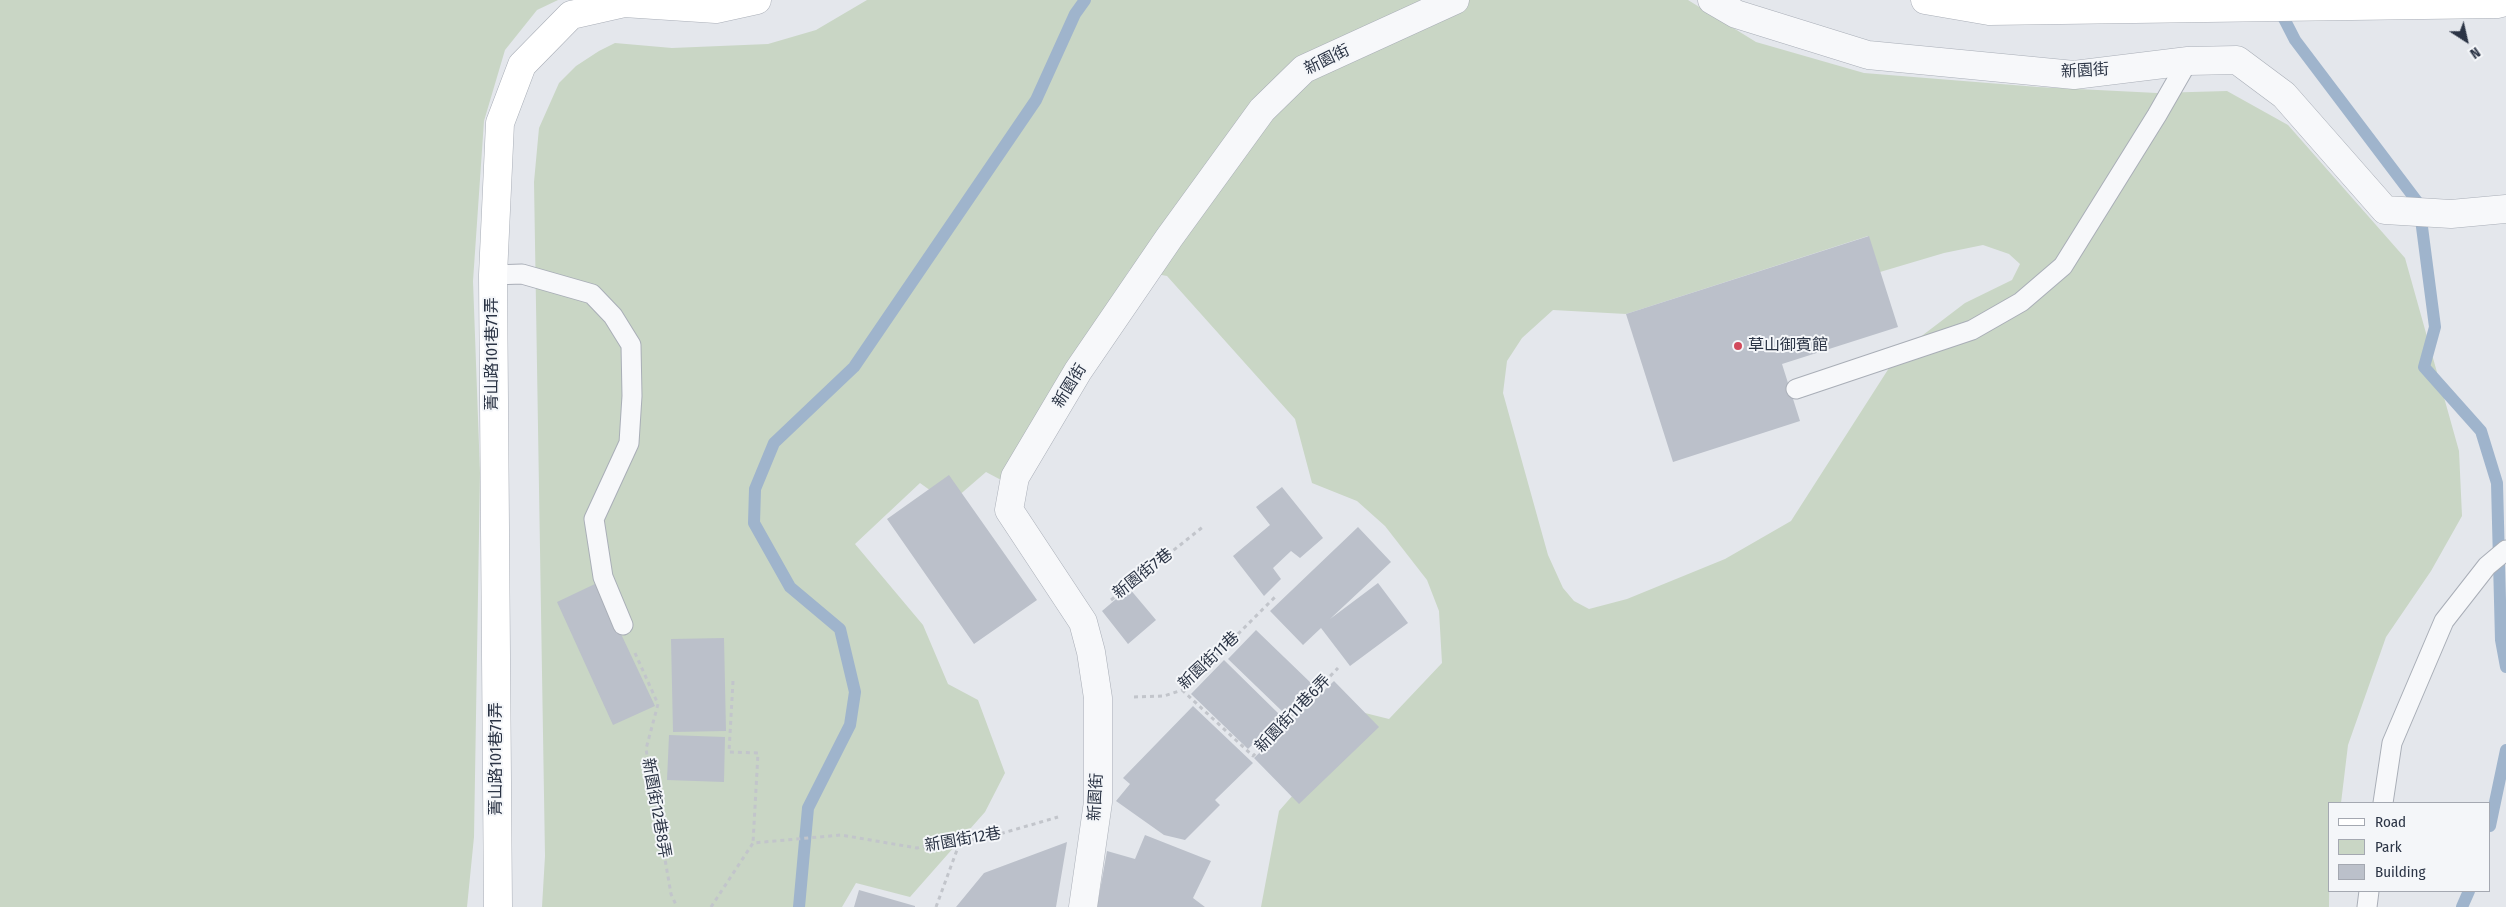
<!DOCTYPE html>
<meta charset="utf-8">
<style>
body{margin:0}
#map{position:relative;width:2506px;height:907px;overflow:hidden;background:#e4e7ec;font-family:"Fira Sans Condensed",sans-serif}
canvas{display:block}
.legend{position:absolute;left:2328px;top:802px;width:162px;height:90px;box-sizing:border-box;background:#f4f6f9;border:1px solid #a4a8b1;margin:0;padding:6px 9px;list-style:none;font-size:15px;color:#2b3445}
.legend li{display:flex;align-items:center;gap:10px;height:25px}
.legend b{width:25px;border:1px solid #a4a8b1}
.north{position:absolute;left:2441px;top:15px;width:50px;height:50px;-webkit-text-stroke:4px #f4f6f9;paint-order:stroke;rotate:145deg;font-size:14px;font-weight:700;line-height:20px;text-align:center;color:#2b3445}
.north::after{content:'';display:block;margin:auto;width:18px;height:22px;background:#2b3445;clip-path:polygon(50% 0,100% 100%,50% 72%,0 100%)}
</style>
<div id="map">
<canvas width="2506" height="907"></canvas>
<ul class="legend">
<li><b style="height:6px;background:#fff"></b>Road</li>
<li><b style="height:14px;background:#c9d6c5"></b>Park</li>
<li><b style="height:14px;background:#bbc0ca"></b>Building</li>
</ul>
<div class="north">N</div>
</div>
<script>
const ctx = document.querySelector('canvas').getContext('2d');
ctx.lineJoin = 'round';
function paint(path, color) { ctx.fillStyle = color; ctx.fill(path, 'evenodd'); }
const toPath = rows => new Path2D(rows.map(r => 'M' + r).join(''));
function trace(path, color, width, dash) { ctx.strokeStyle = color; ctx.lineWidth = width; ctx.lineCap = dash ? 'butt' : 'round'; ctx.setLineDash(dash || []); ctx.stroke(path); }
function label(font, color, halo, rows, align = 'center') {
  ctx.font = font + ' "Fira Sans Condensed","Noto Sans TC",sans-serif'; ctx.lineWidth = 4; ctx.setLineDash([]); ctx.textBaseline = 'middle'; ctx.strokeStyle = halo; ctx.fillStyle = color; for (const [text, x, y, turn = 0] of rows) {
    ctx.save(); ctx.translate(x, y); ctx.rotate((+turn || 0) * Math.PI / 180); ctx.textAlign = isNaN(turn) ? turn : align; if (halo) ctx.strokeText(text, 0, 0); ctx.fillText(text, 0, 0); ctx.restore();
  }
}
const green = toPath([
 [0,0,558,0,537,10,505,50,484,121,473,281,480,473,474,837,467,907,0,907],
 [867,0,1688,0,1756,42,1864,73,2038,87,2157,93,2227,91,2288,125,2405,258,2459,451,2462,516,2431,571,2386,637,2348,745,2341,803,2330,803,2329,907,1261,907,1279,811,1365,713,1389,719,1442,663,1439,611,1427,580,1385,526,1357,501,1312,483,1295,419,1167,276,1130,269,1003,481,986,472,949,504,920,483,855,544,923,625,948,684,978,700,1005,773,985,812,910,897,856,883,842,907,542,907,545,856,534,182,539,128,559,83,576,66,599,51,615,43,672,48,768,44,816,30],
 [1868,236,1880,272,1944,253,1983,245,2009,254,2020,264,2012,280,1965,303,1898,354,1791,521,1725,559,1627,599,1589,609,1574,601,1563,588,1548,555,1503,393,1507,361,1522,338,1553,310,1626,314]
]);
const stream = toPath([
 [2277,5,2295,40,2419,204,2435,327,2424,367,2481,431,2497,483,2501,640,2506,667],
 [2490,826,2506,750],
 [799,907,808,808,850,725,855,692,840,629,790,587,754,523,755,489,774,443,854,367,1036,100,1075,14,1085,0],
 [2462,907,2469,891]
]);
const building = toPath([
 [1869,236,1898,327,1782,364,1800,421,1673,462,1626,314],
 [949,475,1037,600,974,644,887,519],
 [1282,487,1323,538,1300,558,1291,551,1273,568,1281,579,1264,596,1233,556,1270,525,1256,507],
 [1358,527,1391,562,1330,619,1378,583,1408,623,1350,666,1321,628,1303,645,1270,611],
 [597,583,655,706,613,725,557,602],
 [1129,588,1156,620,1128,644,1102,611],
 [1256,630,1312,684,1284,713,1228,659],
 [724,638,726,731,673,732,671,639],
 [1224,660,1281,716,1248,749,1191,694],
 [1334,681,1379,727,1299,804,1254,758],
 [1193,706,1253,763,1215,800,1220,805,1185,840,1164,835,1116,801,1130,784,1123,778],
 [669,735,725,737,724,782,667,780],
 [1145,835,1211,861,1193,898,1205,907,1097,907,1107,851,1135,859],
 [1067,842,1056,907,956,907,984,873],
 [859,890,915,906,915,907,854,907]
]);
const path = toPath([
 [1111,600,1204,526],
 [635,653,658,704,646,749,671,894,677,907],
 [733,681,729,752,758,753,753,843],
 [1182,690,1253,756,1338,668],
 [1134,697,1164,696,1182,690,1277,595],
 [711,907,753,843,841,835,917,848,961,838,979,840,1058,817],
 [936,907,961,839]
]);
const lane = toPath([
 [493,275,522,274,592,294,613,316,631,345,632,396,629,443,594,519,603,577,623,625],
 [1796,389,1972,330,2021,302,2063,266,2157,115,2188,61],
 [2383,803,2392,743,2444,621,2487,566,2506,550],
 [2367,907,2369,891]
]);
const street = toPath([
 [1712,0,1736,14,1868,55,2074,75,2188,61,2237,60,2284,95,2385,210,2451,214,2506,209],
 [1083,907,1098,802,1098,698,1091,652,1083,622,1009,510,1015,477,1078,371,1169,238,1262,110,1304,69,1455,0]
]);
const secondary = toPath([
 [1925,0,1989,11,2497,4,2506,2],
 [498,907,493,275,500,123,522,65,571,15,624,3,716,9,757,0]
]);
const markers = [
 [1738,346,5,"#d1495b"]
];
const streetNames = [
 ["新園街",1327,60,-26],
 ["新園街",2085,71,-3],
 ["菁山路101巷71弄",493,354,-90],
 ["新園街",1070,386,-58],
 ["新園街7巷",1143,574,-38],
 ["新園街11巷",1209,661,-43],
 ["新園街11巷6弄",1293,714,-46],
 ["菁山路101巷71弄",497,759,-90],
 ["新園街",1096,797,-87],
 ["新園街12巷8弄",656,808,80],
 ["新園街12巷",963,840,-10]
];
const poiNames = [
 ["草山御賓館",1748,346]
];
paint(green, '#c9d6c5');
trace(stream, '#9fb4cc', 12);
paint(building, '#bbc0ca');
trace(lane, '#a9aeb7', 21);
trace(street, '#a9aeb7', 29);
trace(secondary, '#a9aeb7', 29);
trace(path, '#c2c5cb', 3, [4, 4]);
trace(lane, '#f7f8fa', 19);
trace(street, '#f7f8fa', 28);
trace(secondary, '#fff', 28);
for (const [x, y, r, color] of markers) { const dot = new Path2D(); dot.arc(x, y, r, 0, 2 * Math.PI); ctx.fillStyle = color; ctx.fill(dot); trace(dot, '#f4f6f9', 2); }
label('16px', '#2b3445', '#f4f6f9', streetNames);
label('16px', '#2b3445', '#f4f6f9', poiNames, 'left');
</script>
